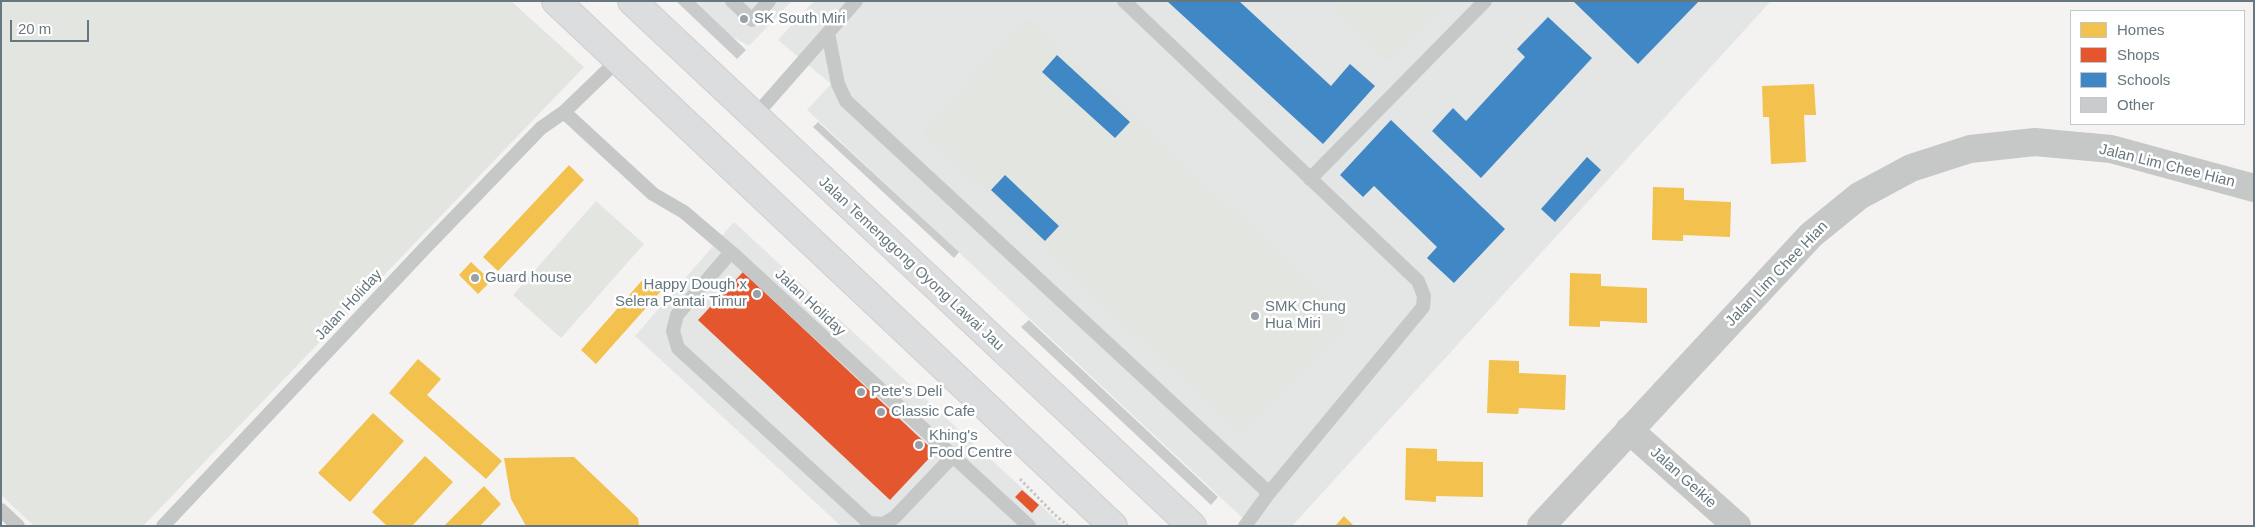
<!DOCTYPE html>
<style>
body{margin:0}
#map{position:relative;width:2255px;height:527px;overflow:hidden;background:#f4f3f2;font-family:Helvetica,sans-serif}
canvas{display:block}
.frame{position:absolute;inset:0;border:2px solid #67777f;pointer-events:none}
.legend{position:absolute;left:2070px;top:10px;width:175px;height:115px;box-sizing:border-box;background:#fff;border:1px solid #c2c9cc;margin:0;padding:6px 9px;list-style:none;font-size:15px;color:#67777f}
.legend li{display:flex;align-items:center;gap:10px;height:25px}
.legend b{width:25px;border:1px solid #c2c9cc}
.scale{position:absolute;left:10px;top:20px;width:79px;height:22px;box-sizing:border-box;border:2px solid #67777f;border-top:0;padding-left:6px;font-size:15px;line-height:18px;white-space:nowrap;color:#67777f;-webkit-text-stroke:4px #fff;paint-order:stroke}
</style>
<div id="map">
<canvas width="2255" height="527"></canvas>
<div class="frame"></div>
<ul class="legend">
<li><b style="height:14px;background:#f2c14e"></b>Homes</li>
<li><b style="height:14px;background:#e4572e"></b>Shops</li>
<li><b style="height:14px;background:#3f88c5"></b>Schools</li>
<li><b style="height:14px;background:#cacbcc"></b>Other</li>
</ul>
<div class="scale">20 m</div>
</div>
<script>
const ctx = document.querySelector('canvas').getContext('2d');
ctx.lineJoin = 'round';
function paint(path, color) { ctx.fillStyle = color; ctx.fill(path, 'evenodd'); }
const toPath = rows => new Path2D(rows.map(r => 'M' + r).join(''));
function trace(path, color, width, dash) { ctx.strokeStyle = color; ctx.lineWidth = width; ctx.lineCap = dash ? 'butt' : 'round'; ctx.setLineDash(dash || []); ctx.stroke(path); }
function label(font, color, halo, rows, align = 'center') {
  ctx.font = font + ' Helvetica,sans-serif'; ctx.lineWidth = 5; ctx.setLineDash([]); ctx.textBaseline = 'middle'; ctx.strokeStyle = halo; ctx.fillStyle = color; for (const [text, x, y, turn = 0] of rows) {
    ctx.save(); ctx.translate(x, y); ctx.rotate((+turn || 0) * Math.PI / 180); ctx.textAlign = isNaN(turn) ? turn : align; if (halo) ctx.strokeText(text, 0, 0); ctx.fillText(text, 0, 0); ctx.restore();
  }
}
const built = toPath([
 [696,1,792,1,749,46,731,36],
 [814,1,1771,1,1292,526,1251,526,807,110,831,84,778,40],
 [734,222,1063,526,841,526,635,336]
]);
const green = toPath([
 [1,1,511,1,584,67,143,526,34,526,1,495],
 [1341,1,1444,1,1390,62,1333,10],
 [1026,18,1349,320,1241,433,924,132],
 [596,201,644,244,561,338,513,295]
]);
const homes = toPath([
 [1814,84,1816,115,1804,115,1806,162,1771,164,1769,117,1763,117,1762,86],
 [569,165,584,180,498,271,483,257],
 [1653,187,1684,188,1684,200,1731,202,1730,237,1683,235,1683,241,1652,240],
 [471,262,491,281,478,294,459,275],
 [1570,273,1601,274,1601,286,1647,288,1647,323,1600,321,1600,327,1569,326],
 [645,277,661,291,596,364,581,350],
 [418,359,441,379,427,395,502,461,486,479,389,393],
 [1489,360,1519,361,1519,373,1566,375,1565,410,1519,408,1518,414,1487,413],
 [373,413,404,441,350,502,318,473],
 [1406,448,1437,449,1437,461,1483,462,1483,497,1436,496,1436,502,1405,500],
 [425,456,453,482,412,526,387,526,372,512],
 [574,457,638,518,639,526,526,526,511,499,504,458],
 [484,486,501,504,480,526,444,526],
 [1344,516,1354,526,1335,526]
]);
const shops = toPath([
 [743,272,935,452,890,500,698,320],
 [1022,490,1039,505,1032,513,1015,497]
]);
const schools = toPath([
 [1167,1,1239,1,1331,86,1350,64,1375,86,1323,144],
 [1573,1,1699,1,1638,64],
 [1548,17,1592,58,1481,178,1432,131,1453,108,1466,121,1525,57,1517,49],
 [1057,55,1130,122,1115,138,1042,72],
 [1391,120,1505,229,1454,283,1427,258,1437,247,1374,186,1363,197,1340,175],
 [1587,157,1601,170,1555,222,1541,209],
 [1005,175,1059,226,1045,241,991,190]
]);
const building = toPath([
 [676,1,695,1,746,50,737,59],
 [818,122,959,252,954,258,813,127],
 [1029,320,1218,497,1211,505,1021,327]
]);
const path = toPath([
 [1020,479,1054,514,1068,526]
]);
const lane = toPath([
 [732,1,752,20,769,1],
 [1124,1,1418,281,1424,296,1423,307,1269,493,1245,526],
 [828,33,838,84,846,101,1269,493],
 [564,112,653,194,684,212,731,252,1029,526],
 [754,117,856,1],
 [1310,179,1485,1],
 [731,252,677,315,673,331,678,348,869,523,884,524,895,517,953,456],
 [1,510,18,526],
 [163,526,424,249,541,128,564,112,617,61]
]);
const street = toPath([
 [1629,430,1737,526],
 [1541,526,1811,235,1859,196,1911,168,1970,149,2035,142,2111,149,2254,188]
]);
const primary = toPath([
 [556,1,1113,526],
 [632,1,1192,526]
]);
const markers = [
 [744,19,5,"#98a2a7"],
 [475,278,5,"#98a2a7"],
 [757,294,5,"#98a2a7"],
 [1255,316,5,"#98a2a7"],
 [861,392,5,"#98a2a7"],
 [881,412,5,"#98a2a7"],
 [919,445,5,"#98a2a7"]
];
const poiNames = [
 ["SK South Miri",754,19],
 ["Guard house",485,278],
 ["Happy Dough x",747,285,"right"],
 ["Selera Pantai Timur",747,302,"right"],
 ["SMK Chung",1265,307],
 ["Hua Miri",1265,324],
 ["Pete's Deli",871,392],
 ["Classic Cafe",891,412],
 ["Khing's",929,436],
 ["Food Centre",929,453]
];
const streetNames = [
 ["Jalan Lim Chee Hian",2167,166,14],
 ["Jalan Temenggong Oyong Lawai Jau",911,264,43],
 ["Jalan Lim Chee Hian",1777,274,-46],
 ["Jalan Holiday",810,303,43],
 ["Jalan Holiday",349,305,-47],
 ["Jalan Geikie",1683,478,42]
];
paint(built, '#e4e5e5');
paint(green, '#e3e5e0');
paint(homes, '#f2c14e');
paint(shops, '#e4572e');
paint(schools, '#3f88c5');
paint(building, '#cacbcc');
trace(primary, '#cfcfcf', 30);
trace(path, '#c4c5c6', 3, [2.5, 2.5]);
trace(lane, '#c6c8c8', 14);
trace(street, '#c6c8c8', 28);
trace(primary, '#dcddde', 28);
for (const [x, y, r, color] of markers) { const dot = new Path2D(); dot.arc(x, y, r, 0, 2 * Math.PI); ctx.fillStyle = color; ctx.fill(dot); trace(dot, '#fff', 2); }
label('15px', '#67777f', '#fff', poiNames, 'left');
label('15px', '#67777f', '#fff', streetNames);
</script>
